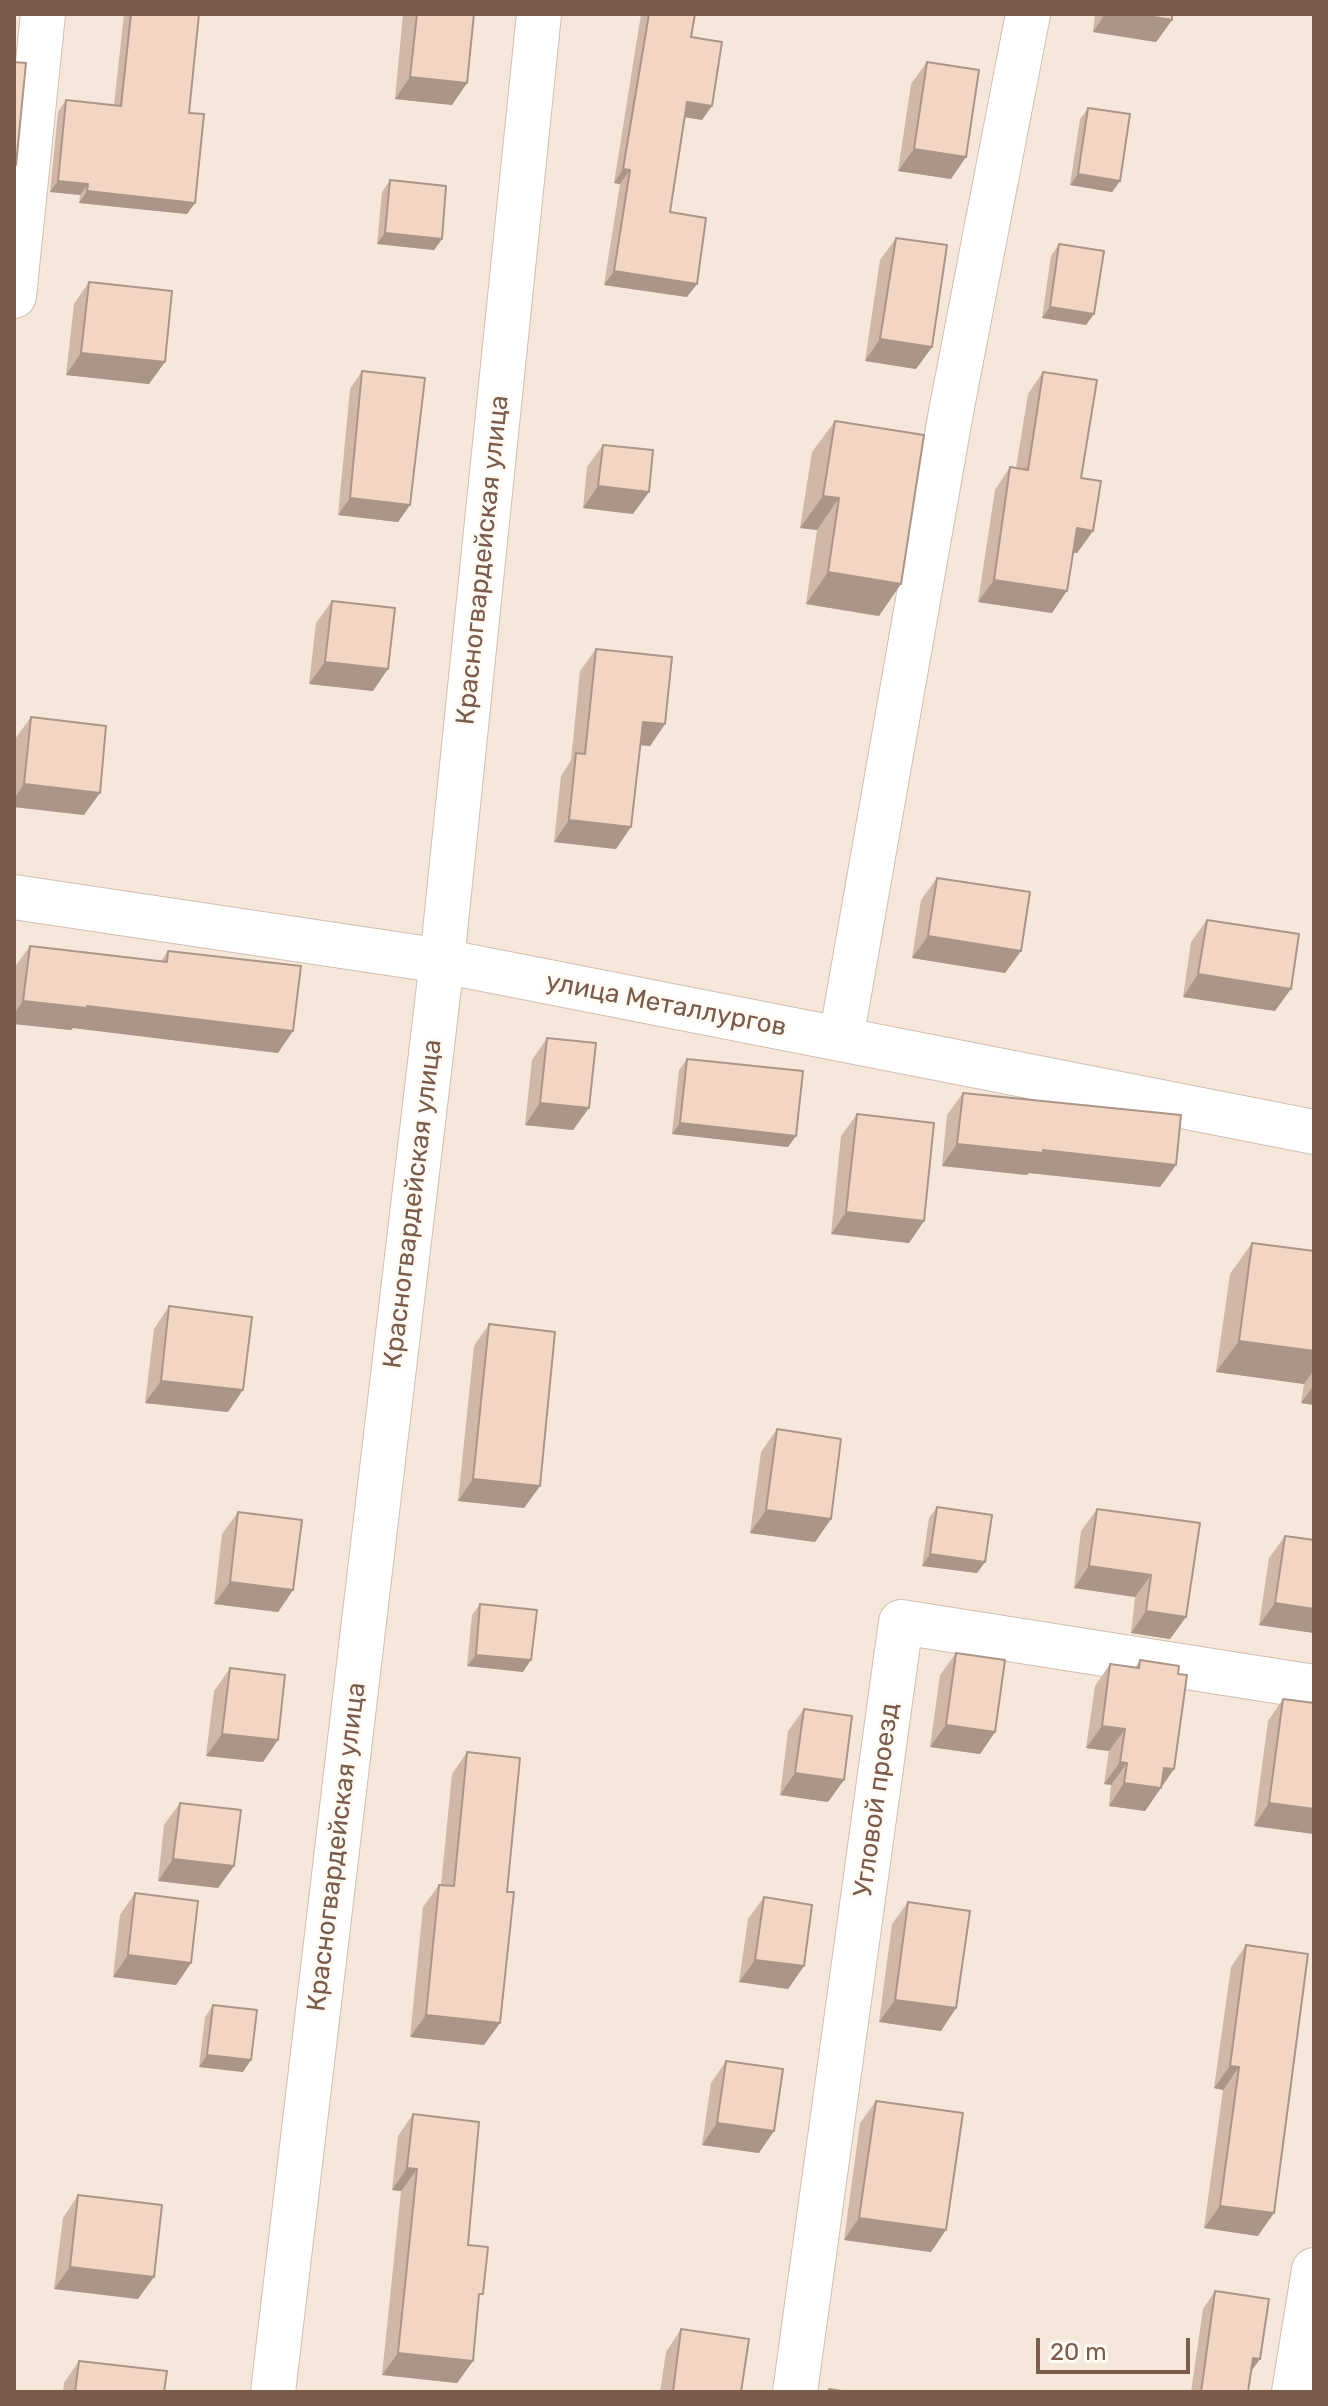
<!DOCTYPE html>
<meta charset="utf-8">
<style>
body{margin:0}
#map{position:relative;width:1328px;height:2406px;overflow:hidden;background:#fdf6ec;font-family:Rubik,sans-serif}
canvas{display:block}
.frame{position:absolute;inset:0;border:16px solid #7a5c4d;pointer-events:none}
.scale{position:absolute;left:1036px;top:2338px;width:154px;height:36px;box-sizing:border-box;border:4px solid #7a5c4d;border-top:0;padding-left:10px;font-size:24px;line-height:28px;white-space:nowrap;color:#7a5c4d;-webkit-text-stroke:6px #fffaf3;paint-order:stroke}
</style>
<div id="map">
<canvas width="1328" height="2406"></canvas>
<div class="frame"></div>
<div class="scale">20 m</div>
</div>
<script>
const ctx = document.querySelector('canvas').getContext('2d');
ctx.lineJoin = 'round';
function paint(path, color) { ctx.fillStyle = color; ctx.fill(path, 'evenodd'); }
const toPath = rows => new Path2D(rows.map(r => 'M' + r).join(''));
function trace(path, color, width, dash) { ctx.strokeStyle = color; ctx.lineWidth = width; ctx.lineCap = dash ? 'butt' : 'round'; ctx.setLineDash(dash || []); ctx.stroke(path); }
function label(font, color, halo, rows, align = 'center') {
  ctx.font = font + ' Rubik,sans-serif'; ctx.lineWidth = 6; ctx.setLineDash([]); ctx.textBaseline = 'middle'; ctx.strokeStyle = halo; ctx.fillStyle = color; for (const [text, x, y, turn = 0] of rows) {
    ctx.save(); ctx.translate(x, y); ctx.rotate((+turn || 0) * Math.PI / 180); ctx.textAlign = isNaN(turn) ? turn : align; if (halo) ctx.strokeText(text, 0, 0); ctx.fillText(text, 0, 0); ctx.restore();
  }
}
const residential = toPath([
 [14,14,1314,14,1314,2392,14,2392]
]);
const street = toPath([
 [14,296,43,14],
 [14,897,442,961,1314,1132],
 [841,1039,951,412,1028,14],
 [273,2392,442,961,539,14],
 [795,2392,901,1622,1314,1687],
 [1294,2392,1314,2270]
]);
const wall = toPath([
 [124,14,199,14,189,113,195,203,187,214,79,203,80,195,50,192,58,112,66,100,114,105],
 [403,14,474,14,467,83,452,105,395,99],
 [641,14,695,14,691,37,702,120,685,117,670,212,687,297,604,285,620,184,614,183],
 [1095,14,1172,14,1172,20,1156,42,1093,32],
 [927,62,951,179,898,171,911,84],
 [1088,108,1120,181,1112,192,1070,185,1080,119],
 [390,180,442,239,434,250,377,244,382,192],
 [896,238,932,347,916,369,865,361,880,260],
 [1059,244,1094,314,1086,325,1042,318,1051,256],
 [89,282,149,384,66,375,74,304],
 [362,371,410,505,398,522,338,515,350,389],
 [1043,372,1081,478,1093,531,1077,553,1073,552,1052,613,978,602,995,490,1010,467,1016,468,1028,394],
 [835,421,879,616,806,604,817,530,800,528,812,452],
 [603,445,633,514,583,508,587,467],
 [332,601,373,691,309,684,316,623],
 [596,649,665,724,650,746,640,745,616,849,554,842,561,776,571,760,580,671],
 [31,717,84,815,14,807,14,753,15,739],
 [937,878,1021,951,1005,973,912,958,921,900],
 [1207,920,1275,1011,1183,997,1191,942],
 [30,946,161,961,168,951,278,1053,73,1028,71,1030,14,1024,14,968],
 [547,1038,589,1108,573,1130,525,1125,532,1060],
 [687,1059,788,1147,672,1134,679,1070],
 [963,1093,1176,1165,1160,1187,1029,1173,1027,1175,942,1166,947,1115],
 [857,1114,924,1221,909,1243,831,1234,841,1136],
 [1252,1243,1314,1251,1314,1405,1301,1403,1304,1384,1216,1372,1230,1274],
 [169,1306,228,1412,145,1403,154,1329],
 [489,1324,540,1486,524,1508,458,1501,474,1346],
 [777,1429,831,1519,815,1542,750,1533,761,1452],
 [937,1507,985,1562,977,1573,922,1566,929,1518],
 [1097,1509,1186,1617,1170,1639,1131,1633,1135,1597,1074,1588,1081,1531],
 [238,1512,293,1590,278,1612,214,1604,222,1534],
 [1285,1536,1314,1540,1314,1633,1259,1625,1269,1558],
 [480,1604,523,1672,467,1666,472,1615],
 [956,1653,995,1732,980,1754,930,1747,940,1675],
 [1140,1660,1178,1674,1174,1769,1145,1811,1109,1806,1111,1785,1104,1784,1109,1751,1086,1748,1095,1686,1110,1664,1135,1668],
 [230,1668,263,1762,206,1756,214,1691],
 [1283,1699,1314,1703,1314,1834,1254,1826,1268,1721],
 [804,1709,828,1802,780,1795,788,1731],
 [467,1752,484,2045,410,2037,423,1907,439,1885,441,1885,452,1774],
 [180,1803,234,1866,218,1888,158,1881,164,1825],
 [135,1893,191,1963,176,1985,113,1977,120,1915],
 [764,1897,804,1966,788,1989,739,1982,748,1919],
 [908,1902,956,2008,941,2031,879,2022,892,1924],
 [1246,1945,1258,2236,1204,2228,1223,2090,1214,2088,1231,1967],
 [213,2005,243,2072,199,2067,205,2017],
 [726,2061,759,2153,702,2145,711,2083],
 [876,2101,931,2252,844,2240,860,2123],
 [413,2114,468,2245,473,2361,457,2383,382,2375,401,2191,392,2190,398,2136],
 [78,2195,138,2299,54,2289,63,2218],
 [1215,2291,1251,2372,1248,2392,1191,2392,1203,2309],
 [681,2329,741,2392,660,2392,666,2352],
 [79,2361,164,2392,63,2392,64,2383]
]);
const shadedWall = toPath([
 [1105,14,1136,14,1172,20,1156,42,1093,32],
 [410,77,467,83,452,105,395,99],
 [687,102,712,106,702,120,678,116],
 [914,149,966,157,951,179,898,171],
 [623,169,630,170,620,184,614,183],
 [1078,174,1120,181,1112,192,1070,185],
 [58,181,88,184,80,195,50,192],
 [87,191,195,203,187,214,79,203],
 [385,233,442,239,434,250,377,244],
 [614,271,697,284,687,297,604,285],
 [1050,307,1094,314,1086,325,1042,318],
 [880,339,932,347,916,369,865,361],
 [81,353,165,362,149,384,66,375],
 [598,486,649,492,633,514,583,508],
 [823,496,839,498,817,530,800,528],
 [350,498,410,505,398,522,338,515],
 [1077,528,1093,531,1077,553,1061,550],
 [828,572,901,584,879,616,806,604],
 [994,580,1067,591,1052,613,978,602],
 [325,662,388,669,373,691,309,684],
 [643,722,665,724,650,746,627,744],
 [24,784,100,793,84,815,14,807,14,799],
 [569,820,631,827,616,849,554,842],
 [928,936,1021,951,1005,973,912,958],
 [1198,974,1291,989,1275,1011,1183,997],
 [23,1001,87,1006,293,1031,278,1053,73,1028,71,1030,14,1024,14,1014],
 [540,1103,589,1108,573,1130,525,1125],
 [680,1123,796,1136,788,1147,672,1134],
 [957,1144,1043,1150,1176,1165,1160,1187,1029,1173,1027,1175,942,1166],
 [846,1212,924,1221,909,1243,831,1234],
 [1239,1341,1314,1351,1314,1370,1304,1384,1216,1372],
 [161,1381,243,1390,228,1412,145,1403],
 [1314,1385,1314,1405,1301,1403],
 [473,1479,540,1486,524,1508,458,1501],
 [766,1510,831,1519,815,1542,750,1533],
 [930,1554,985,1562,977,1573,922,1566],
 [1089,1566,1151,1575,1135,1597,1074,1588],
 [230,1582,293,1590,278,1612,214,1604],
 [1275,1603,1314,1609,1314,1633,1259,1625],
 [1146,1611,1186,1617,1170,1639,1131,1633],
 [476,1655,531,1660,523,1672,467,1666],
 [946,1725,995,1732,980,1754,930,1747],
 [1102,1726,1125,1729,1109,1751,1086,1748],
 [222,1734,278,1740,263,1762,206,1756],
 [1120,1762,1127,1763,1111,1785,1104,1784],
 [1164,1768,1174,1769,1145,1811,1109,1806,1124,1783],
 [795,1773,844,1780,828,1802,780,1795],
 [1269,1803,1314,1809,1314,1834,1254,1826],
 [173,1859,234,1866,218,1888,158,1881],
 [128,1955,191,1963,176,1985,113,1977],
 [755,1960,804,1966,788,1989,739,1982],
 [895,2000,956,2008,941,2031,879,2022],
 [426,2015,500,2023,484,2045,410,2037],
 [207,2055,251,2060,243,2072,199,2067],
 [1230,2066,1239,2067,1223,2090,1214,2088],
 [717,2123,774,2131,759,2153,702,2145],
 [407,2168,417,2169,401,2191,392,2190],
 [1220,2206,1274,2213,1258,2236,1204,2228],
 [859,2218,946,2230,931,2252,844,2240],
 [70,2267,154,2277,138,2299,54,2289],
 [398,2353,473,2361,457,2383,382,2375],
 [1253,2358,1260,2359,1247,2377]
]);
const building = toPath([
 [131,14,199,14,189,113,204,114,195,203,87,191,88,184,58,181,66,100,121,106,131,14],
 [417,14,474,14,467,83,410,77,417,14],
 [649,14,695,14,691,37,722,42,712,106,687,102,670,212,706,218,697,284,614,271,630,170,623,169,649,14],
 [1136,14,1172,14,1172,20,1136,14],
 [14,62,26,63,16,165,14,164,14,62],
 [927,62,979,70,966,157,914,149,927,62],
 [1088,108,1130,114,1120,181,1078,174,1088,108],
 [390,180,446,186,442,239,385,233,390,180],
 [896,238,947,245,932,347,880,339,896,238],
 [1059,244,1104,251,1094,314,1050,307,1059,244],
 [89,282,172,291,165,362,81,353,89,282],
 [362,371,425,378,410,505,350,498,362,371],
 [1043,372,1097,380,1081,478,1101,481,1093,531,1077,528,1067,591,994,580,1010,467,1028,470,1043,372],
 [835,421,924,435,901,584,828,572,839,498,823,496,835,421],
 [603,445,653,450,649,492,598,486,603,445],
 [332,601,395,608,388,669,325,662,332,601],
 [596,649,672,657,665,724,643,722,631,827,569,820,576,753,585,754,596,649],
 [31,717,106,726,100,793,24,784,31,717],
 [937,878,1030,892,1021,951,928,936,937,878],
 [1207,920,1299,934,1291,989,1198,974,1207,920],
 [30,946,167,962,168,951,301,966,293,1031,87,1006,87,1008,23,1001,30,946],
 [547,1038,596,1043,589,1108,540,1103,547,1038],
 [687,1059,803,1071,796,1136,680,1123,687,1059],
 [963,1093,1181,1115,1176,1165,1043,1150,1043,1153,957,1144,963,1093],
 [857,1114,934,1123,924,1221,846,1212,857,1114],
 [1252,1243,1314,1251,1314,1351,1239,1341,1252,1243],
 [169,1306,252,1317,243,1390,161,1381,169,1306],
 [489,1324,555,1332,540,1486,473,1479,489,1324],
 [777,1429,841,1439,831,1519,766,1510,777,1429],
 [937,1507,992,1515,985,1562,930,1554,937,1507],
 [1097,1509,1200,1523,1186,1617,1146,1611,1151,1575,1089,1566,1097,1509],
 [238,1512,302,1520,293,1590,230,1582,238,1512],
 [1285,1536,1314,1540,1314,1609,1275,1603,1285,1536],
 [480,1604,537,1610,531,1660,476,1655,480,1604],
 [956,1653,1005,1660,995,1732,946,1725,956,1653],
 [1140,1660,1179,1666,1178,1674,1187,1675,1174,1769,1164,1768,1161,1788,1124,1783,1127,1763,1120,1762,1125,1729,1102,1726,1110,1664,1139,1668,1140,1660],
 [230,1668,285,1675,278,1740,222,1734,230,1668],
 [1283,1699,1314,1703,1314,1809,1269,1803,1283,1699],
 [804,1709,852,1716,844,1780,795,1773,804,1709],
 [467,1752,520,1758,507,1892,514,1892,500,2023,426,2015,439,1885,454,1886,467,1752],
 [180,1803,241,1810,234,1866,173,1859,180,1803],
 [135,1893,198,1901,191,1963,128,1955,135,1893],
 [764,1897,812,1905,804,1966,755,1960,764,1897],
 [908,1902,970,1911,956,2008,895,2000,908,1902],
 [1246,1945,1308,1954,1274,2213,1220,2206,1239,2067,1230,2066,1246,1945],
 [213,2005,257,2010,251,2060,207,2055,213,2005],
 [726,2061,783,2069,774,2131,717,2123,726,2061],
 [876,2101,963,2113,946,2230,859,2218,876,2101],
 [413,2114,479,2122,468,2245,488,2247,483,2294,479,2294,473,2361,398,2353,417,2169,407,2168,413,2114],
 [78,2195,162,2205,154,2277,70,2267,78,2195],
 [1215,2291,1269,2299,1260,2359,1253,2358,1248,2392,1201,2392,1215,2291],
 [681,2329,749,2339,741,2392,673,2392,681,2329],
 [79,2361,167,2371,164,2392,75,2392,79,2361],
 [829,2389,848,2392,828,2392,829,2389]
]);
const streetNames = [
 ["Красногвардейская улица",483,560,-84],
 ["улица Металлургов",666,1005,11],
 ["Красногвардейская улица",413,1204,-83],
 ["Угловой проезд",877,1800,-82],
 ["Красногвардейская улица",337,1847,-83]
];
paint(residential, '#f5e8da');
trace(street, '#d1beb0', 46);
trace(street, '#fff', 44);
paint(wall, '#d1b7a8');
paint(shadedWall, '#aa9588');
paint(building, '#f3d5c3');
trace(building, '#aa9588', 2);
label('26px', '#7a5c4d', '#fffaf3', streetNames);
</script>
